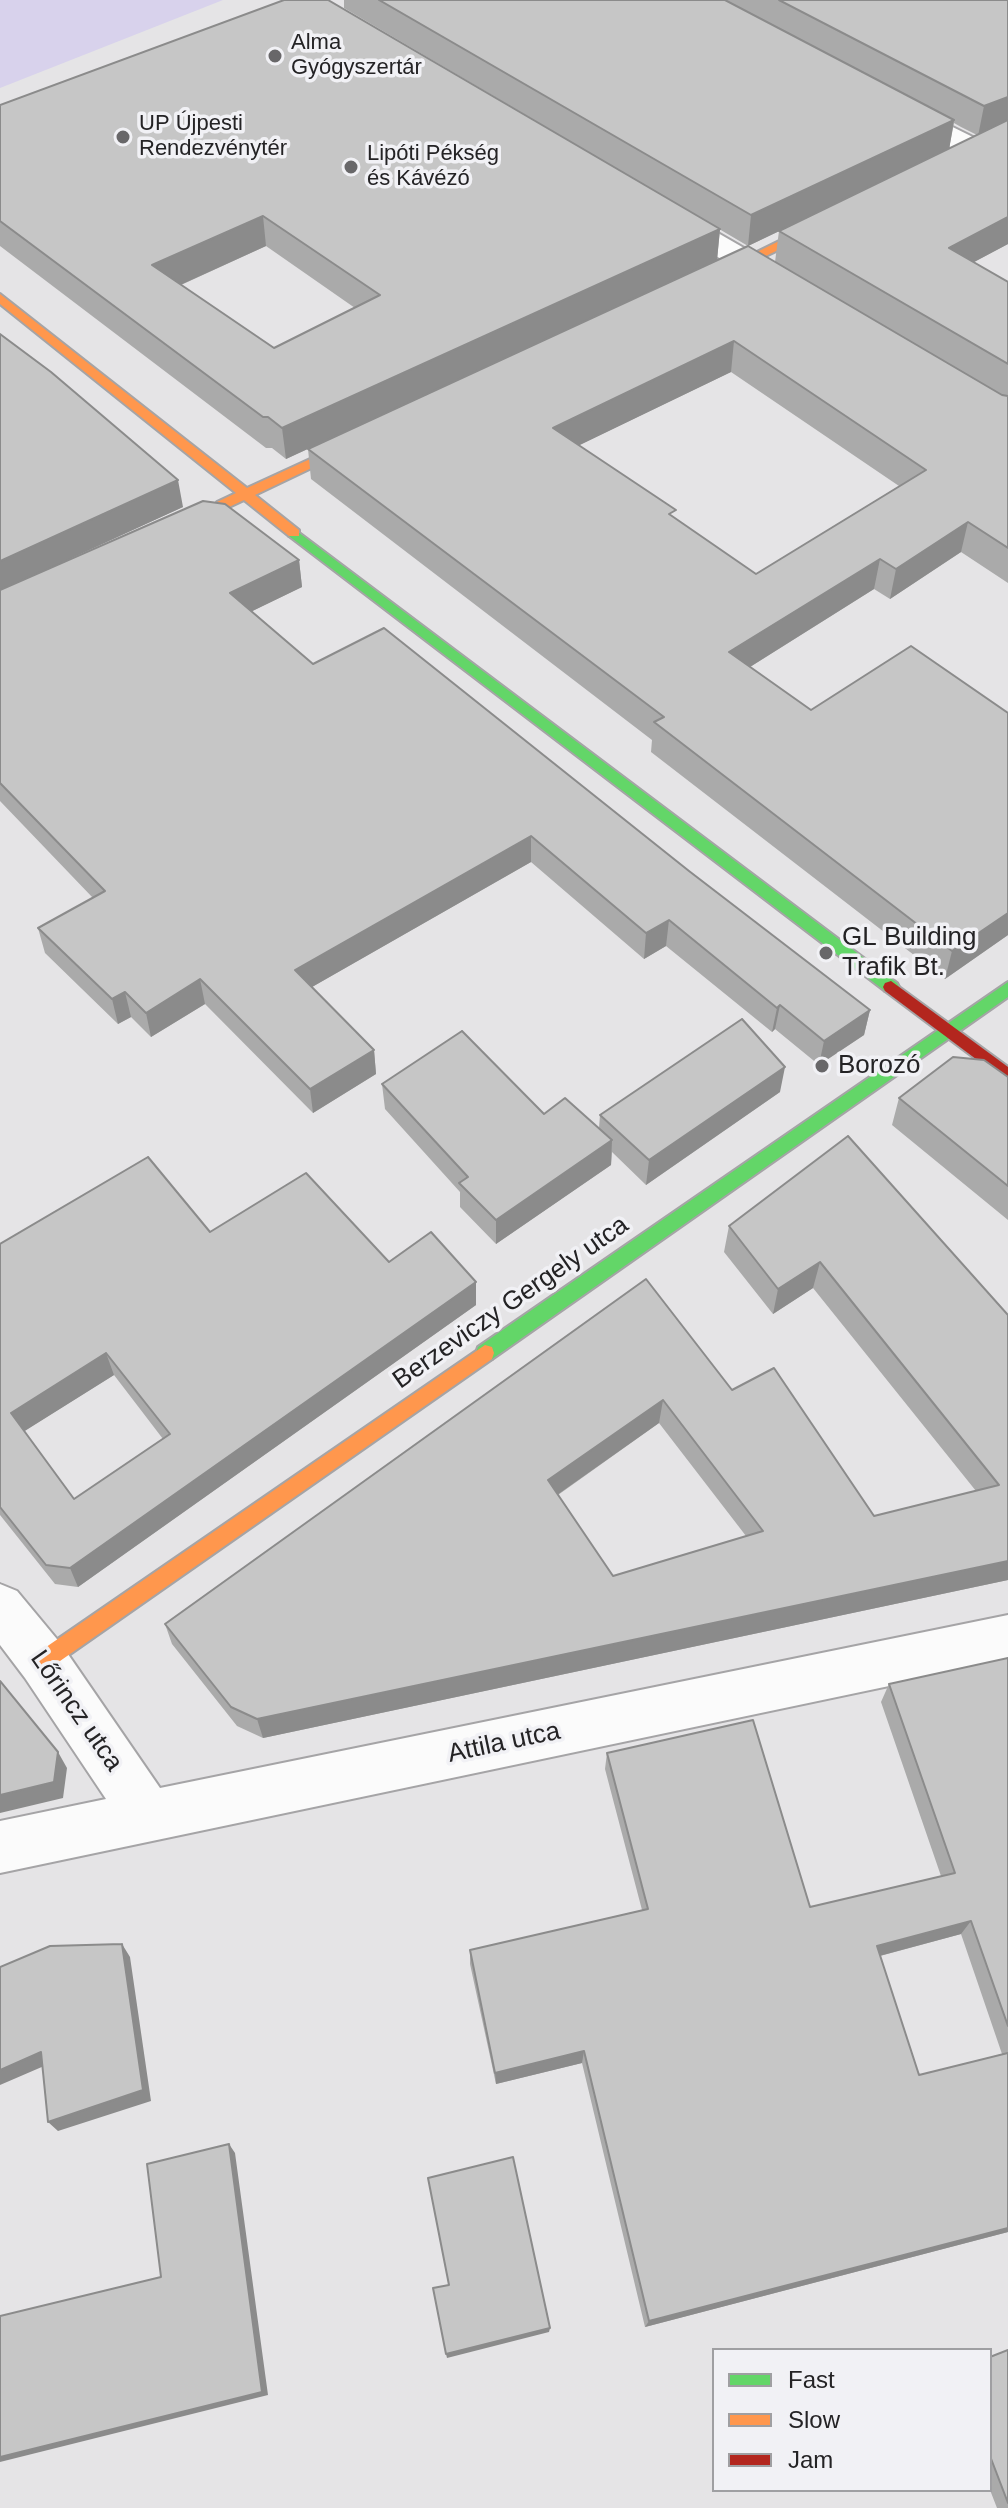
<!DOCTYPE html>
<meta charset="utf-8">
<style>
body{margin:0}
#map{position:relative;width:1008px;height:2508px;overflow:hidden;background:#e5e4e6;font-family:Arial,sans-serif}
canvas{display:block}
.legend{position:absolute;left:712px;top:2348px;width:280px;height:144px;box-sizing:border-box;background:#f1f1f5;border:2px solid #9f9fa2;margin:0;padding:10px 14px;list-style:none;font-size:24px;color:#242325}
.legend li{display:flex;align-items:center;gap:16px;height:40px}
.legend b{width:40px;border:2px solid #9f9fa2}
</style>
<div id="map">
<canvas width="1008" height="2508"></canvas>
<ul class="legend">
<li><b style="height:10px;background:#63d668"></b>Fast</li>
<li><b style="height:10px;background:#ff974d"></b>Slow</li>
<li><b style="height:10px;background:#b3261e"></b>Jam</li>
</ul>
</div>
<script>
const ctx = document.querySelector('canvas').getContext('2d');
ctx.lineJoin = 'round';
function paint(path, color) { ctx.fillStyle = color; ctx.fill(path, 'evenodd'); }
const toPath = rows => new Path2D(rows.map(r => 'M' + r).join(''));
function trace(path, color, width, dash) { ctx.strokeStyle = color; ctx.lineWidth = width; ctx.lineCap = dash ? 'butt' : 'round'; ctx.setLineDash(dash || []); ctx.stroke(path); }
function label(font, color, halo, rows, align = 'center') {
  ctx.font = font + ' Arial,sans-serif'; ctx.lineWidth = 7; ctx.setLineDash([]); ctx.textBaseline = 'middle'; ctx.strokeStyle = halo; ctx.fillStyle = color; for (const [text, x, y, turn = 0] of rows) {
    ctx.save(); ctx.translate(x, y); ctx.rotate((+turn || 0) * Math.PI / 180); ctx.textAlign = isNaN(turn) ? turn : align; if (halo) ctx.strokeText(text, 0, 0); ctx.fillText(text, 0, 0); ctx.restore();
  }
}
const green = toPath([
 [0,0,223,0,0,88]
]);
const street = toPath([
 [898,100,985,143,989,149,985,155,975,157,965,155,888,114,884,108,888,102,898,100],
 [668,207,678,210,796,278,800,284,796,290,785,293,774,290,658,222,653,216,658,210,668,207],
 [0,1584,17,1591,61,1644,160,1788,1008,1615,1008,1661,0,1873,0,1821,106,1799,25,1678,0,1645,0,1584]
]);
const fast = toPath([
 [294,529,897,983,899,987,897,991,885,991,289,536,289,530,294,529],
 [1008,982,1008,997,492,1359,485,1361,478,1359,476,1353,478,1347,1008,982]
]);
const slow = toPath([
 [830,216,836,220,834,223,712,282,702,279,830,216],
 [0,294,247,488,358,437,368,437,370,440,255,495,299,530,299,536,289,536,244,500,227,508,217,508,217,502,236,493,0,304,0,294],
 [485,1345,492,1347,494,1353,492,1359,50,1668,43,1671,36,1668,33,1661,36,1654,485,1345]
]);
const jam = toPath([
 [891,981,1008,1067,1008,1083,885,991,883,987,885,983,891,981]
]);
const wall = toPath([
 [344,0,1008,0,1008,244,974,262,1008,282,1008,583,961,552,890,599,874,589,750,667,811,710,1008,713,1008,935,945,979,651,752,652,740,311,479,308,449,775,262,779,231,838,203,748,246,344,8],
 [954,123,961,127,977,135,949,149],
 [731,372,899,486,756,574,675,518,579,445],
 [0,105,720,229,717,260,286,459,272,448,266,448,0,246],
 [266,246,355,308,274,348,181,285],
 [0,334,183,507,36,574,299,560,302,587,252,611,313,664,689,871,870,1010,864,1035,819,1065,775,1029,772,1032,666,946,644,959,531,862,312,987,374,1050,376,1074,313,1113,205,1004,151,1037,131,1017,118,1024,45,953,38,928,93,898,0,801],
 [1008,1077,1008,1220,892,1125,899,1098],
 [382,1084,544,1114,599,1128,600,1115,780,1092,646,1185,612,1152,611,1165,496,1244,460,1207,460,1192,385,1109],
 [729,1226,1008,1315,1008,1580,263,1738,237,1726,172,1644,165,1624,646,1279,732,1390,874,1516,976,1491,813,1288,773,1314,724,1252],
 [659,1423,746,1536,613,1576,558,1495],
 [210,1232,389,1262,476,1305,78,1587,55,1584,0,1515,0,1244],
 [114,1375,163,1439,74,1499,24,1431],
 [1008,1658,1008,2232,645,2327,582,2063,496,2084,470,1964,470,1950,642,1910,605,1769,607,1753,810,1907,941,1876,881,1702,889,1684],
 [961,1934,1002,2054,919,2075,880,1956],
 [1008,2350,1008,2508,997,2508,990,2490,990,2357]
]);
const shadedWall = toPath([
 [1008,97,1008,124,978,136,984,106],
 [954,120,949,150,748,246,751,215],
 [263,216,266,246,156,296,152,265],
 [1008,217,1008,244,944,278,949,248],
 [720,229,717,260,286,459,282,428],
 [734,341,731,372,553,458,553,428],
 [178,480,183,507,0,591,0,561],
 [968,522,961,552,890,599,896,569],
 [880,559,874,589,726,682,729,652],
 [299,560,302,587,234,620,230,593],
 [531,836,531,862,298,995,295,970],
 [1008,913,1008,935,945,979,952,951],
 [669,920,666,946,644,959,646,933],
 [200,979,205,1004,151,1037,146,1013],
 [125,992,131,1017,118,1024,112,999],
 [780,1005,775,1029,772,1032,777,1008],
 [870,1010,864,1035,819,1065,824,1041],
 [374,1050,376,1074,313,1113,310,1089],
 [785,1067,780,1092,646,1185,649,1160],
 [612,1140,611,1165,496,1244,496,1220],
 [820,1262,813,1288,773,1314,778,1289],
 [476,1282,476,1305,78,1587,70,1568],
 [106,1353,114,1375,20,1434,11,1413],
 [663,1400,659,1423,547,1502,548,1480],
 [1008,1561,1008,1580,263,1738,257,1719],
 [58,1752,67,1768,63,1798,0,1813,0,1795],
 [971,1921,961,1934,868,1959,877,1946],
 [122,1944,130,1957,151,2101,58,2131,48,2122],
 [584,2051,582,2063,496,2084,495,2073],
 [41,2052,51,2063,0,2085,0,2070],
 [229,2144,235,2153,268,2395,0,2462,0,2457,262,2392],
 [1008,2228,1008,2232,645,2327,649,2321],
 [550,2328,549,2332,447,2358,446,2354]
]);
const building = toPath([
 [284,0,328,0,720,229,282,428,268,417,263,417,0,221,0,105,284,0],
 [263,216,380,295,274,348,152,265,263,216],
 [379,0,725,0,954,120,751,215,379,0],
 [779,0,1008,0,1008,97,984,106,779,0],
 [1008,120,1008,217,949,248,1008,282,1008,364,779,231,1008,120],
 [748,246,1002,395,1008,396,1008,548,968,522,896,569,880,559,729,652,811,710,911,646,1008,713,1008,913,952,951,654,722,664,717,308,449,748,246],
 [734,341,926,470,756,574,669,514,676,510,553,428,734,341],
 [0,334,51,372,178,480,0,561,0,334],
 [203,501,225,504,299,560,230,593,313,664,384,628,689,871,870,1010,824,1041,780,1005,777,1008,669,920,646,933,531,836,295,970,374,1050,310,1089,200,979,146,1013,125,992,112,999,38,928,105,891,0,783,0,590,203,501],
 [742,1019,785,1067,649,1160,600,1115,742,1019],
 [462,1031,544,1114,565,1098,612,1140,496,1220,459,1183,468,1177,382,1084,462,1031],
 [953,1057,984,1060,1008,1077,1008,1186,899,1098,953,1057],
 [848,1136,1008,1315,1008,1561,257,1719,231,1707,165,1624,646,1279,732,1390,774,1368,874,1516,999,1485,820,1262,778,1289,729,1226,848,1136],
 [663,1400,763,1531,613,1576,548,1480,663,1400],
 [148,1157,210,1232,306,1173,389,1262,431,1232,476,1282,70,1568,46,1565,0,1507,0,1244,148,1157],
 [106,1353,170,1434,74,1499,11,1413,106,1353],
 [1008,1658,1008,2026,971,1921,877,1946,919,2075,1008,2053,1008,2228,649,2321,584,2051,495,2073,470,1950,648,1909,607,1753,753,1720,810,1907,955,1873,889,1684,1008,1658],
 [0,1681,58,1752,54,1782,0,1795,0,1681],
 [122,1944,143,2090,48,2122,41,2052,0,2070,0,1967,50,1946,122,1944],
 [229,2144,262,2392,0,2457,0,2316,161,2277,147,2164,229,2144],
 [513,2157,550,2328,446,2354,433,2288,449,2285,428,2178,513,2157],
 [1008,2350,1008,2503,990,2456,990,2357,1008,2350]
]);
const markers = [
 [275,56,8,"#686769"],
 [123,137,8,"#686769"],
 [351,167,8,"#686769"],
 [826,953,8,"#686769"],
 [822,1066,8,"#686769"]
];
const farPoinames = [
 ["Alma",291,43],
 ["Gyógyszertár",291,68],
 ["UP Újpesti",139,124],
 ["Rendezvénytér",139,149],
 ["Lipóti Pékség",367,154],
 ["és Kávézó",367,179]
];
const poiNames = [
 ["GL Building",842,938],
 ["Trafik Bt.",842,968],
 ["Borozó",838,1066]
];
const streetNames = [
 ["Berzeviczy Gergely utca",511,1303,-35],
 ["Lőrincz utca",76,1711,55],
 ["Attila utca",504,1743,-12]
];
paint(green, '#d8d2ec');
trace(street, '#a5a4a6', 4);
trace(fast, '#a5a4a6', 4);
trace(slow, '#a5a4a6', 4);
trace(jam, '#a5a4a6', 4);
paint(street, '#fbfbfb');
paint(fast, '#63d668');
paint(slow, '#ff974d');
paint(jam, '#b3261e');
paint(wall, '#aaa');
paint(shadedWall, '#8b8b8b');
paint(building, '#c6c6c6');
trace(building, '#8b8b8b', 2);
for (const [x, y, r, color] of markers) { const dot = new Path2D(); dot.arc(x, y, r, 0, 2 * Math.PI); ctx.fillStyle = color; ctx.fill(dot); trace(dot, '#f1f1f5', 3); }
label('22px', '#242325', '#f1f1f5', farPoinames, 'left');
label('26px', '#242325', '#f1f1f5', poiNames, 'left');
label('26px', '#242325', '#f1f1f5', streetNames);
</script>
